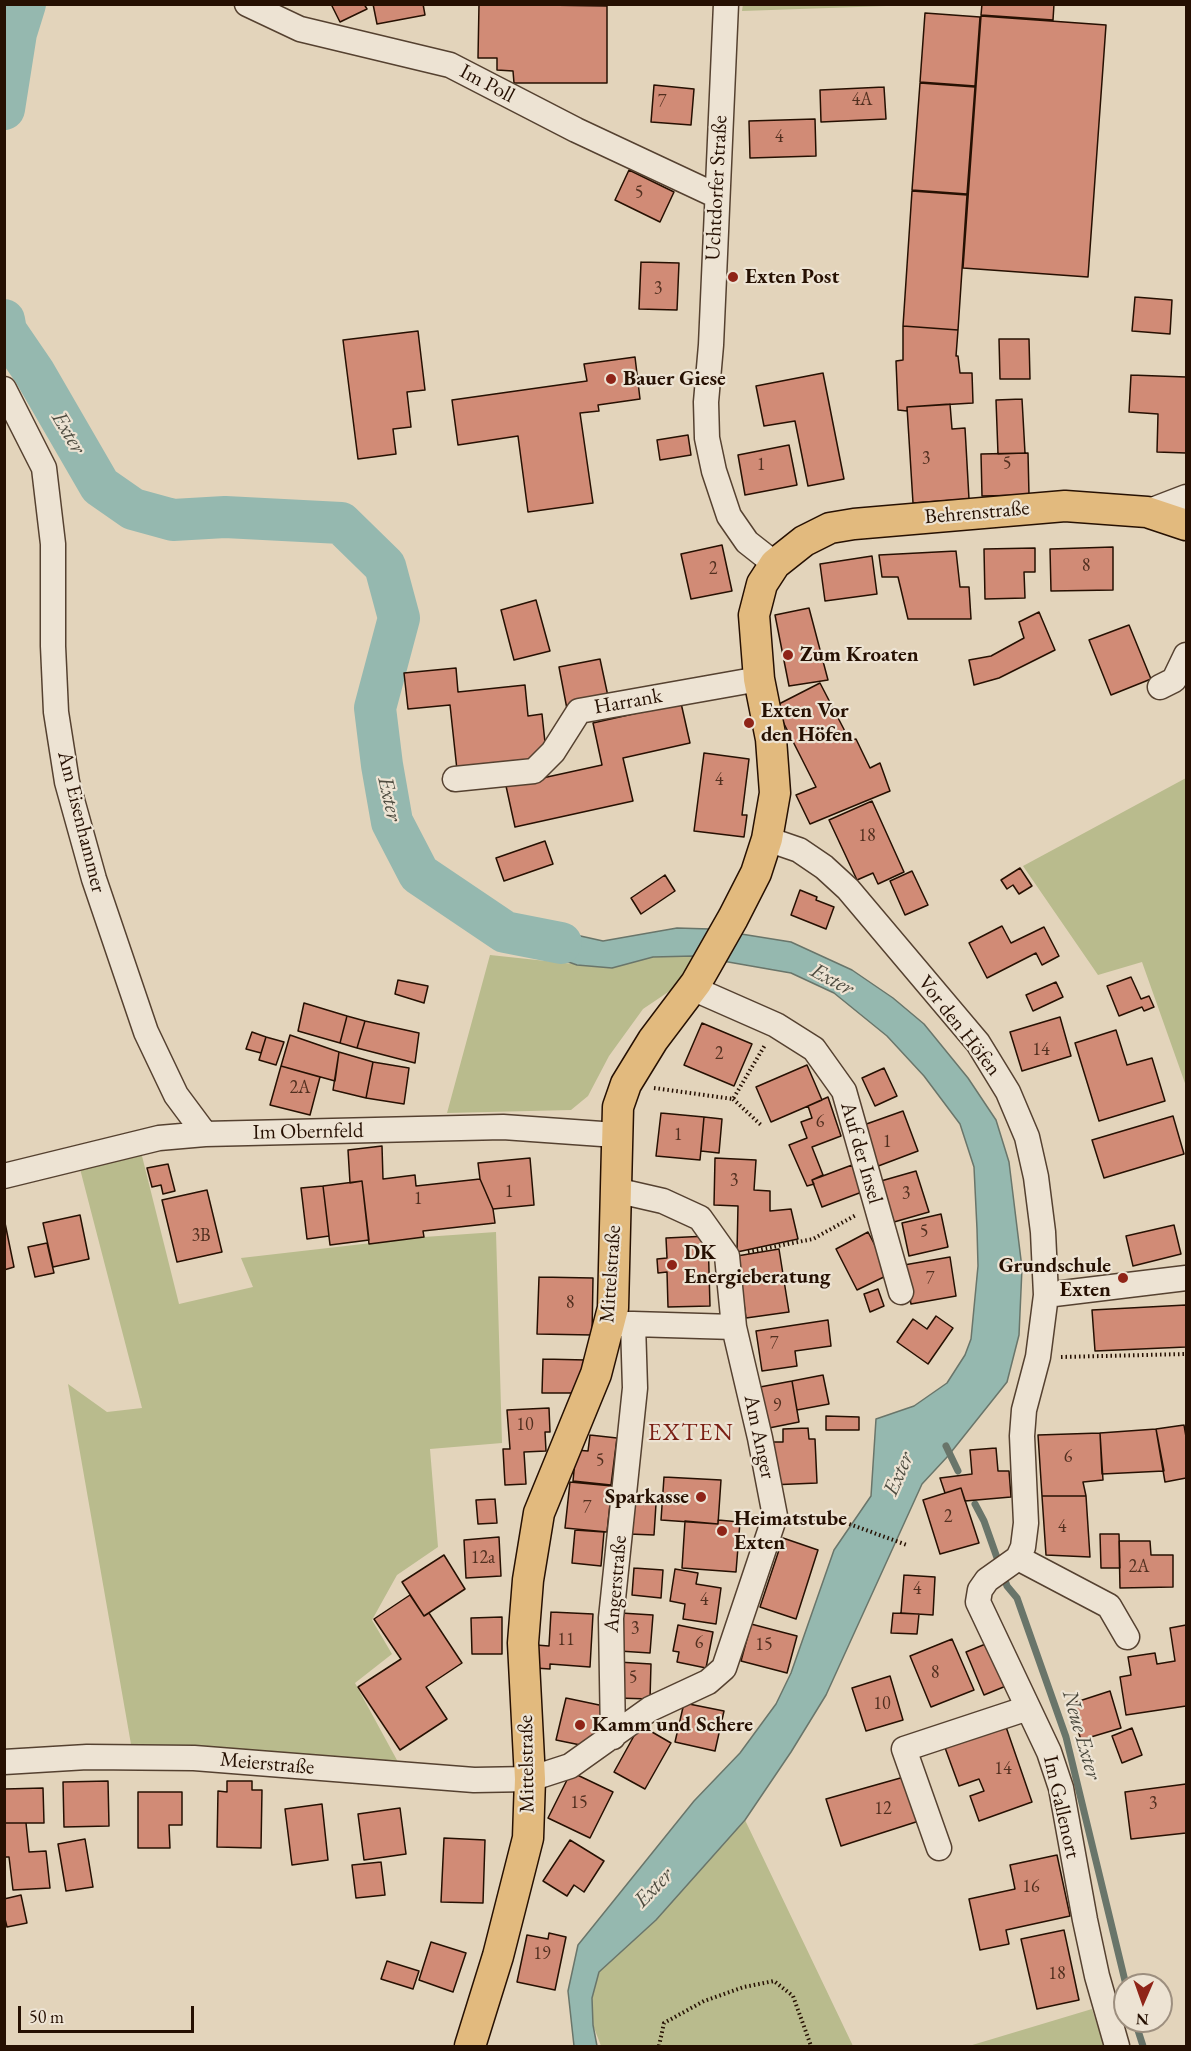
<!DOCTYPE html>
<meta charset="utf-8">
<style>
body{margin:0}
#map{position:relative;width:1191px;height:2051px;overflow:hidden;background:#e3d4bb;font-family:"EB Garamond",serif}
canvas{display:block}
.frame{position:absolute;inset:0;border:6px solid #261002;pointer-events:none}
.north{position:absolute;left:1113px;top:1973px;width:60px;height:60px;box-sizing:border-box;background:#ede3d3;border:2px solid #9d8f7f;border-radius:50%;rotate:182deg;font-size:16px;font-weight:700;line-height:24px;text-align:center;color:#261002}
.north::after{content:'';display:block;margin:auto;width:21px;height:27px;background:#8f2418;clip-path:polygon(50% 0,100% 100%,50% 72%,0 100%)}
.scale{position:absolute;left:18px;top:2006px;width:176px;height:27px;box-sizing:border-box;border:3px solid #261002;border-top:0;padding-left:8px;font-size:18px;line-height:21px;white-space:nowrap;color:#261002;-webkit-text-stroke:4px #ede3d3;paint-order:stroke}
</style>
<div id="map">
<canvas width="1191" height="2051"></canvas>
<div class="frame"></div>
<div class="north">N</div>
<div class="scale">50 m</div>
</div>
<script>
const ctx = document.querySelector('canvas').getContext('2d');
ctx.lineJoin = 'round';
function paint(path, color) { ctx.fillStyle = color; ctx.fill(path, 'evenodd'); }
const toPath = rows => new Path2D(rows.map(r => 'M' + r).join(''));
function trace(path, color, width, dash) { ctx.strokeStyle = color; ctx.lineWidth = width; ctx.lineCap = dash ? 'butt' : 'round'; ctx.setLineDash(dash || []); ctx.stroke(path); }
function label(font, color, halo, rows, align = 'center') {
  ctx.font = font + ' "EB Garamond",serif'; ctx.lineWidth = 4.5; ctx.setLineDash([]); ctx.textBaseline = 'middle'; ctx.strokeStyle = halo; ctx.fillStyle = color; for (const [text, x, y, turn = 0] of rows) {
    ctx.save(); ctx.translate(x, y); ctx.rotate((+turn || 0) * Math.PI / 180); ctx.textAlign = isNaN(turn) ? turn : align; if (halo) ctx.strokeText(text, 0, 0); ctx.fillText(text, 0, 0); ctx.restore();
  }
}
const green = toPath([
 [743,4,915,4,915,5,742,11],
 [1186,778,1186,1086,1142,962,1098,975,1023,866],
 [490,955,612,968,653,957,699,956,686,980,643,1009,609,1056,588,1096,571,1110,447,1113],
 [140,1148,179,1304,253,1287,241,1258,424,1237,496,1232,502,1443,430,1449,438,1547,397,1575,372,1620,392,1654,355,1683,398,1762,132,1750,68,1384,107,1412,142,1408,79,1165],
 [745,1820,853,2046,601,2046,593,2025,592,1998,599,1972,656,1920],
 [1092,2009,1104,2046,969,2046]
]);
const water = toPath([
 [540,927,603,941,677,928,710,929,791,942,852,970,893,998,924,1024,968,1078,996,1120,1009,1162,1022,1268,1019,1335,1007,1382,948,1456,922,1484,826,1695,791,1752,745,1820,656,1920,599,1972,592,1998,593,2025,597,2046,574,2046,568,1991,578,1945,694,1801,740,1753,776,1704,791,1673,834,1550,871,1496,876,1419,914,1406,947,1383,965,1355,971,1339,978,1266,977,1229,974,1167,960,1124,924,1076,887,1036,834,993,791,973,694,956,653,957,612,968,577,965,540,952,505,932,540,927]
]);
const stream = toPath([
 [4,330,6,331],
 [946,1446,958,1471],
 [975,1504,984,1521,1007,1586,1017,1598,1066,1737,1126,1985],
 [1135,2021,1143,2046]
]);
const river = toPath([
 [4,109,16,33,25,4],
 [4,320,6,331,34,372,100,486,133,509,173,520,225,517,341,523,385,566,399,618,375,708,382,765,392,822,419,874,505,932,561,943]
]);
const building = toPath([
 [331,4,364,4,367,9,340,22,331,4],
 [373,4,423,4,425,15,377,24,373,4],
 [479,4,607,6,607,83,514,83,513,71,497,70,497,58,478,58,479,4],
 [982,4,1054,4,1053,20,981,15,982,4],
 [925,13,980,17,975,86,920,82,925,13],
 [981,16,1106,25,1088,277,963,268,981,16],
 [920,83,975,87,967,194,912,190,920,83],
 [654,85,694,89,691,125,651,122,654,85],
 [884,87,886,119,821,122,820,90,884,87],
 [815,119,816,156,750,158,749,121,815,119],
 [629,170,674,192,660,222,615,200,629,170],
 [912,191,967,195,958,330,903,326,912,191],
 [641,262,679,263,677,310,639,309,641,262],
 [1135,297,1172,300,1170,334,1132,331,1135,297],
 [903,326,958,330,956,356,958,356,960,373,972,373,973,403,907,407,907,411,898,410,896,361,903,360,903,326],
 [418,331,425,390,407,392,411,427,393,429,396,454,358,459,343,340,418,331],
 [999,339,1029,339,1030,379,1000,379,999,339],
 [635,357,640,399,598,405,599,411,580,413,593,503,528,512,518,436,458,445,452,400,587,381,584,364,635,357],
 [823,373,844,479,808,486,795,421,764,426,756,386,823,373],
 [1131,375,1186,377,1186,453,1157,452,1158,414,1129,412,1131,375],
 [1022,399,1025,453,998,454,996,400,1022,399],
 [950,404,952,429,965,428,969,499,913,503,907,407,950,404],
 [688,435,691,455,660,460,657,440,688,435],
 [789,445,797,485,745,495,738,455,789,445],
 [1028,453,1029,495,982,496,981,454,1028,453],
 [722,545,732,591,691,599,681,554,722,545],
 [1113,547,1113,590,1051,591,1050,549,1113,547],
 [1035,548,1035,572,1024,572,1025,598,985,599,984,549,1035,548],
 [956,551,960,587,969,587,971,619,908,619,898,577,882,577,879,555,956,551],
 [872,556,877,594,825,601,820,564,872,556],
 [536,600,550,651,514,660,501,610,536,600],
 [809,608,828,680,789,686,775,615,809,608],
 [1039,612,1055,650,999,678,974,685,969,660,991,656,1024,638,1019,622,1039,612],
 [1129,625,1151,679,1111,695,1089,640,1129,625],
 [600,659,609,701,567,709,559,667,600,659],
 [456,668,458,692,525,685,528,716,542,714,546,752,537,762,457,770,450,705,408,709,404,673,456,668],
 [820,683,850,741,856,739,870,768,880,763,890,791,810,824,796,795,816,787,775,706,820,683],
 [681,703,690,743,623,758,633,801,515,827,506,786,602,765,593,723,681,703],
 [704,753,749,759,742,815,747,815,744,837,694,831,704,753],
 [872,801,904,872,878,884,873,873,857,880,829,820,872,801],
 [545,841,553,864,504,881,496,858,545,841],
 [1020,868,1032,886,1019,894,1013,885,1007,889,1001,880,1020,868],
 [912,871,928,905,905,915,890,881,912,871],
 [665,875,675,891,641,914,631,898,665,875],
 [800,890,817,897,816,900,834,907,826,929,791,915,800,890],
 [1002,926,1011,943,1044,927,1059,956,1042,965,1036,953,987,978,969,943,1002,926],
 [1131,977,1141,999,1149,996,1154,1007,1144,1011,1142,1007,1119,1016,1107,986,1131,977],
 [398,980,428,986,424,1003,395,994,398,980],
 [1056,982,1063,997,1033,1011,1026,995,1056,982],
 [304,1003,347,1016,340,1043,298,1031,304,1003],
 [347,1016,365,1021,357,1048,340,1043,347,1016],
 [1060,1017,1071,1056,1022,1071,1010,1032,1060,1017],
 [365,1021,419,1033,415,1063,357,1048,365,1021],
 [702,1023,752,1044,734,1086,684,1065,702,1023],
 [1116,1030,1127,1065,1152,1058,1165,1101,1099,1121,1075,1043,1116,1030],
 [252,1032,266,1037,261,1053,246,1049,252,1032],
 [290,1035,339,1052,335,1081,281,1066,290,1035],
 [266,1037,284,1042,276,1065,259,1060,266,1037],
 [339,1052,373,1062,366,1098,333,1090,339,1052],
 [373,1062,409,1068,404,1104,366,1098,373,1062],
 [807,1065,822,1100,771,1122,756,1087,807,1065],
 [281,1066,320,1077,310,1115,270,1105,281,1066],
 [884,1068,897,1096,875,1106,862,1078,884,1068],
 [828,1097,841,1136,812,1147,823,1175,812,1180,814,1184,807,1186,789,1145,807,1138,801,1122,812,1118,808,1106,828,1097],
 [903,1111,918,1151,873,1168,858,1127,903,1111],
 [661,1113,704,1117,700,1160,656,1156,661,1113],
 [1173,1116,1184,1154,1104,1178,1092,1140,1173,1116],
 [704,1117,722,1119,719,1153,701,1151,704,1117],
 [382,1146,383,1179,415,1175,416,1186,480,1179,493,1209,495,1223,423,1231,424,1237,369,1244,362,1181,350,1183,348,1150,382,1146],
 [530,1158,534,1205,493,1209,480,1179,478,1163,530,1158],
 [715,1158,756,1160,754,1190,770,1191,770,1211,791,1209,798,1239,737,1252,738,1206,714,1205,715,1158],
 [168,1164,175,1191,163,1194,161,1185,152,1187,147,1168,168,1164],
 [852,1165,862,1192,822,1207,812,1180,852,1165],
 [916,1171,929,1212,894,1222,881,1181,916,1171],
 [362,1181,369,1240,330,1245,323,1186,362,1181],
 [323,1186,329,1236,307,1239,301,1188,323,1186],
 [207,1190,222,1252,177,1262,162,1200,207,1190],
 [941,1214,948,1247,909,1256,902,1223,941,1214],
 [80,1215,89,1259,53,1267,43,1223,80,1215],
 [5,1223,14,1267,4,1270,4,1224,5,1223],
 [1174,1225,1181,1254,1133,1266,1126,1236,1174,1225],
 [868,1232,890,1274,857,1290,836,1249,868,1232],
 [708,1236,710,1306,668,1307,667,1272,658,1273,657,1259,667,1258,666,1238,708,1236],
 [47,1243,54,1273,35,1277,28,1247,47,1243],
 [779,1249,789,1312,746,1318,737,1256,779,1249],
 [950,1257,956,1296,911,1304,904,1265,950,1257],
 [539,1277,593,1278,592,1335,537,1334,539,1277],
 [878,1289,884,1306,870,1312,864,1294,878,1289],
 [1186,1305,1186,1347,1095,1351,1092,1310,1186,1305],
 [936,1316,953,1328,928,1364,897,1342,913,1319,927,1329,936,1316],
 [828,1320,831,1346,795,1351,797,1366,762,1371,756,1331,828,1320],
 [543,1359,586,1360,573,1393,542,1393,543,1359],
 [823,1375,829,1404,797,1410,792,1381,823,1375],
 [792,1381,799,1422,769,1428,760,1387,792,1381],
 [549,1408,550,1432,545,1432,546,1451,524,1452,526,1484,505,1485,503,1449,510,1449,507,1410,549,1408],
 [826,1416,859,1417,859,1430,826,1430,826,1416],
 [1184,1425,1186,1437,1186,1478,1165,1482,1156,1429,1184,1425],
 [808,1428,809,1439,815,1439,817,1483,770,1485,769,1442,783,1442,783,1429,808,1428],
 [1156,1429,1164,1471,1102,1474,1100,1433,1156,1429],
 [1100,1433,1103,1480,1083,1482,1086,1496,1042,1496,1038,1435,1100,1433],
 [590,1435,617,1438,611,1485,573,1481,576,1450,588,1451,590,1435],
 [996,1448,998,1471,1009,1471,1011,1497,965,1501,961,1488,945,1493,940,1478,972,1474,970,1450,996,1448],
 [664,1477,721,1480,718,1524,661,1520,664,1477],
 [570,1482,612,1486,607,1532,565,1528,570,1482],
 [961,1488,979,1543,940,1554,923,1500,961,1488],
 [1042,1496,1086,1496,1090,1557,1046,1555,1042,1496],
 [495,1499,497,1523,478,1524,476,1500,495,1499],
 [631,1502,656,1504,654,1535,629,1534,631,1502],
 [718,1520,740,1522,736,1572,682,1568,685,1521,718,1524,718,1520],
 [575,1530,604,1532,601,1566,572,1563,575,1530],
 [1100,1534,1119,1534,1120,1568,1101,1568,1100,1534],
 [499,1537,501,1576,466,1578,464,1540,499,1537],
 [783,1538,818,1550,796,1619,760,1607,783,1538],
 [1119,1541,1150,1541,1151,1555,1173,1555,1173,1587,1120,1588,1119,1541],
 [444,1555,465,1589,424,1616,402,1582,444,1555],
 [634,1568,663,1570,661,1598,632,1595,634,1568],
 [675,1569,698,1573,696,1584,721,1588,716,1624,683,1619,685,1604,670,1601,675,1569],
 [904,1575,935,1577,933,1615,901,1613,904,1575],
 [410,1595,424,1616,429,1613,462,1663,426,1687,447,1719,400,1750,358,1687,401,1659,374,1619,410,1595],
 [551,1612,593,1614,590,1667,550,1664,550,1669,535,1668,536,1645,549,1646,551,1612],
 [621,1613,653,1615,650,1653,619,1651,621,1613],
 [893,1613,919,1614,917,1634,891,1633,893,1613],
 [502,1617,502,1654,472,1654,471,1618,502,1617],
 [751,1624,797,1636,787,1673,741,1661,751,1624],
 [678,1625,713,1632,706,1668,677,1662,679,1652,673,1651,678,1625],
 [1186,1625,1186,1706,1126,1715,1120,1677,1131,1675,1128,1657,1155,1653,1157,1664,1175,1661,1170,1628,1186,1625],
 [952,1639,974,1690,931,1707,910,1656,952,1639],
 [988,1643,1006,1686,984,1695,966,1652,988,1643],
 [618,1662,651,1664,650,1699,617,1698,618,1662],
 [890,1676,903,1720,866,1731,852,1688,890,1676],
 [1110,1691,1121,1728,1081,1740,1070,1704,1110,1691],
 [566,1698,604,1706,595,1748,556,1740,566,1698],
 [684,1703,724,1711,715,1751,675,1742,684,1703],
 [1005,1724,1032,1802,979,1821,970,1796,984,1791,979,1779,959,1786,944,1745,1005,1724],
 [640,1725,671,1743,645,1789,614,1772,640,1725],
 [1132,1728,1142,1755,1122,1763,1112,1736,1132,1728],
 [571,1772,613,1792,590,1838,548,1818,571,1772],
 [904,1777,919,1821,841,1846,826,1799,904,1777],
 [108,1781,109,1826,64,1827,63,1782,108,1781],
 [227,1781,252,1781,252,1790,262,1790,261,1848,217,1847,218,1791,227,1792,227,1781],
 [1186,1784,1186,1833,1131,1839,1125,1792,1186,1784],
 [43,1788,44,1823,5,1823,5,1789,43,1788],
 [138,1792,182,1792,182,1825,169,1825,170,1848,138,1848,138,1792],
 [322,1804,328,1860,292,1865,285,1809,322,1804],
 [400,1808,406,1854,364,1860,358,1814,400,1808],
 [4,1823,26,1823,29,1852,46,1851,50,1888,13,1890,9,1857,4,1857,4,1823],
 [444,1838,485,1840,483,1903,441,1902,444,1838],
 [85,1839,93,1887,66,1891,58,1844,85,1839],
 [570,1840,604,1861,584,1892,574,1885,567,1896,543,1881,570,1840],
 [1057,1855,1070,1916,1006,1930,1009,1944,980,1950,969,1899,1015,1889,1010,1865,1057,1855],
 [381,1862,385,1895,356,1898,352,1865,381,1862],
 [21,1895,27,1923,7,1927,4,1915,4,1899,21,1895],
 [1064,1930,1079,2000,1037,2009,1021,1939,1064,1930],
 [549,1933,566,1937,555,1990,517,1982,527,1935,548,1939,549,1933],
 [431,1942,466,1953,453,1992,419,1980,431,1942],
 [387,1961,419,1971,413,1989,381,1979,387,1961]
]);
const path = toPath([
 [654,1088,733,1099,765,1045],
 [733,1099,761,1125],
 [748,1252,813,1239,856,1215],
 [1061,1357,1186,1354],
 [796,1518,841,1521,907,1545],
 [659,2046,664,2023,704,2001,744,1987,774,1981,793,1996,811,2046]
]);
const minor = toPath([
 [247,4,300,29,450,65,576,130,717,196],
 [726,4,711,345,706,402,707,438,714,471,729,516,747,542,775,564],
 [4,389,44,468,53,544,53,646,56,712,67,782,94,879,146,1032,176,1095,205,1134],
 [1147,512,1186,497],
 [1160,687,1174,680,1186,655],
 [455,779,534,771,553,752,579,711,759,679],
 [767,839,799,850,824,867,848,889,978,1043,1008,1092,1027,1137,1036,1177,1043,1232,1046,1295,1038,1357,1024,1410,1022,1436,1026,1523,1023,1547,1018,1558,987,1580,980,1590,978,1602,1049,1752,1061,1788,1085,1920,1097,1976,1117,2046],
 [692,988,776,1025,814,1049,844,1091,901,1292],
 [4,1176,159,1138,205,1134,503,1127,616,1135],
 [1046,1295,1186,1278],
 [609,1324,633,1324,635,1388,611,1618,613,1737],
 [633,1324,734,1327],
 [1018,1558,1109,1606,1127,1637],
 [4,1762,87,1757,194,1758,474,1780,530,1779,570,1766,650,1709,708,1682,724,1668,775,1516,760,1438,734,1327,727,1256,700,1218,663,1201,615,1190],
 [939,1848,904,1749,1028,1708]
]);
const major = toPath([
 [470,2046,498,1956,528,1838,530,1779,523,1643,528,1580,539,1513,596,1374,613,1308,618,1107,626,1084,653,1040,696,983,733,918,756,873,767,839,775,793,771,739,759,679,754,615,762,584,775,564,804,541,830,528,854,524,1065,506,1147,512,1186,525]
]);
const markers = [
 [733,277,6,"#8f2418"],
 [611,379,6,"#8f2418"],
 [788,655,6,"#8f2418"],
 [749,723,6,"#8f2418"],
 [672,1265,6,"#8f2418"],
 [1123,1278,6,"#8f2418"],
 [701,1497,6,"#8f2418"],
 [722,1531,6,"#8f2418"],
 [580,1725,6,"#8f2418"]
];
const numberNames = [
 ["4A",862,100],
 ["7",662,102],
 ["4",779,137],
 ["5",639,193],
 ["3",658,289],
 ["3",926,459],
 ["5",1007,464],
 ["1",761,465],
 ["8",1086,566],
 ["2",713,569],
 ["4",719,780],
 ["18",867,836],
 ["14",1041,1050],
 ["2",719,1054],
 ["2A",300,1088],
 ["6",820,1122],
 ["1",678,1135],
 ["1",887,1142],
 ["3",734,1181],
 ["1",509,1192],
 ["3",906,1194],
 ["1",418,1199],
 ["5",924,1232],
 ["3B",201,1236],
 ["7",930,1279],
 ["8",570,1303],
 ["7",774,1344],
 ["9",777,1406],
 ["10",525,1425],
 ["6",1068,1457],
 ["5",600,1461],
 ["7",587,1508],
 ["2",948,1517],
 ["4",1062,1527],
 ["12a",483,1558],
 ["2A",1139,1567],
 ["4",917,1589],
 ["4",704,1600],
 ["3",635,1629],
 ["11",566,1640],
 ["6",699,1643],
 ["15",764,1645],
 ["8",935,1673],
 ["5",633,1678],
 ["10",882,1704],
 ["14",1003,1769],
 ["15",579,1803],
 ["3",1153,1804],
 ["12",883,1809],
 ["16",1031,1887],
 ["19",542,1954],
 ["18",1057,1974]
];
const streetNames = [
 ["Im Poll",487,84,28],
 ["Uchtdorfer Straße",717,188,-87],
 ["Behrenstraße",977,513,-5],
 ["Harrank",628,702,-10],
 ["Am Eisenhammer",81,822,76],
 ["Vor den Höfen",959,1026,52],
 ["Im Obernfeld",308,1132,-1],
 ["Auf der Insel",861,1153,74],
 ["Mittelstraße",611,1274,-86],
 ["Am Anger",759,1437,78],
 ["Angerstraße",616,1584,-85],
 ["Meierstraße",267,1764,5],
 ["Mittelstraße",527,1764,-91],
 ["Im Gallenort",1061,1807,77]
];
const poiNames = [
 ["Exten Post",745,277],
 ["Bauer Giese",623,379],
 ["Zum Kroaten",800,655],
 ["Exten Vor",761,711],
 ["den Höfen",761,735],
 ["DK",684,1253],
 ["Energieberatung",684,1277],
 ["Grundschule",1111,1266,"right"],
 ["Exten",1111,1290,"right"],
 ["Sparkasse",689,1497,"right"],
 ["Heimatstube",734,1519],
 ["Exten",734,1543],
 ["Kamm und Schere",592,1725]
];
const waterNames = [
 ["Exter",68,433,59],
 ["Exter",389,799,77],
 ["Exter",832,980,28],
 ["Exter",899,1474,-67],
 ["Neue Exter",1081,1735,74],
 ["Exter",654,1888,-46]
];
const quarterNames = [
 ["EXTEN",691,1433]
];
paint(green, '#b9bb8d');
paint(water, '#95b8af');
trace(water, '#69756a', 1.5);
trace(stream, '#69756a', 7);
trace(river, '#95b8af', 42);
paint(building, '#d18b76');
trace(building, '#261002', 1.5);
trace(minor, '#554130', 27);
trace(major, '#261002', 33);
trace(path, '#261002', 4, [1.5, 3]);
trace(minor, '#ede3d3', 24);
trace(major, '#e2ba7e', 30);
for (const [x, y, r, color] of markers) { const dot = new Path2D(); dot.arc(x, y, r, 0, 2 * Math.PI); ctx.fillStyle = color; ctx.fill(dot); trace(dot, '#ede3d3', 2); }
label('18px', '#512f1f', null, numberNames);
label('21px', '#261002', '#ede3d3', streetNames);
label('bold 21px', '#261002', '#ede3d3', poiNames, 'left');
label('italic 22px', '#4d4b3f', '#ede3d3', waterNames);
ctx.letterSpacing = '1.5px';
label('24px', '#7a1f14', '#ede3d3', quarterNames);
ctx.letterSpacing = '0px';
</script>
